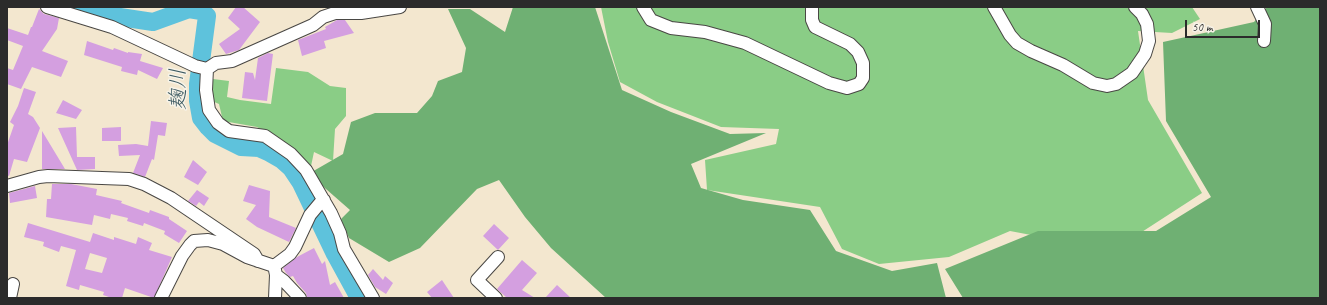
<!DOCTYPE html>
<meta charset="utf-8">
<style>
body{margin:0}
#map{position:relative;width:1327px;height:305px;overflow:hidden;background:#f3e7cf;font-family:Caveat,sans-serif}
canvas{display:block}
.frame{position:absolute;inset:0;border:8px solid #2b2b2b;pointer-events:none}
.scale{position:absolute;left:1185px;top:20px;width:75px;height:18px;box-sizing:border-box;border:2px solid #2b2b2b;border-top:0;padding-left:5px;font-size:12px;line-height:14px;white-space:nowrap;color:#2b2b2b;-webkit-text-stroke:3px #f7f3e8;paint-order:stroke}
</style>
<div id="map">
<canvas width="1327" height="305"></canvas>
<div class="frame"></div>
<div class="scale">50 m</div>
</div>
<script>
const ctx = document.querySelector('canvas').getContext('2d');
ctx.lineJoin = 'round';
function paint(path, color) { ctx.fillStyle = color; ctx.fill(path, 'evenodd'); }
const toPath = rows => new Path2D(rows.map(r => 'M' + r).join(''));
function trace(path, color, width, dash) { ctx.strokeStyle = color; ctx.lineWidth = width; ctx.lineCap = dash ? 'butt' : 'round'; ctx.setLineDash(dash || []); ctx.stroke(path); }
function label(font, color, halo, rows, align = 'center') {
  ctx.font = font + ' Caveat,"Klee One",sans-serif'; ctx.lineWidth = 3; ctx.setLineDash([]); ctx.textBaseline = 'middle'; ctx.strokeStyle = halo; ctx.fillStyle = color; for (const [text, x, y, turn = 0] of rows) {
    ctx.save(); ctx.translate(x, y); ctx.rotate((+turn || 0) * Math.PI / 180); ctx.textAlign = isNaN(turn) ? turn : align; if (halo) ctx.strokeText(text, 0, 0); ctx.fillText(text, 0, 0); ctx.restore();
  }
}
const green = toPath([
 [601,7,1192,7,1200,19,1172,33,1138,31,1148,100,1202,193,1131,239,1063,241,1010,231,949,257,879,264,842,249,820,207,707,190,705,160,776,144,779,129,721,127,657,102,620,82,608,42],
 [276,68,308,72,330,86,346,88,346,116,335,129,333,161,314,152,311,166,281,140,257,127,223,121,219,104,212,101,213,79,229,81,227,97,240,100,271,104]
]);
const forest = toPath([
 [513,7,595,7,622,90,671,112,730,134,766,133,691,164,701,188,743,200,810,210,836,251,892,271,937,263,946,298,606,298,551,248,525,217,499,180,477,189,420,248,389,262,349,238,341,219,350,210,318,182,310,173,343,154,351,122,375,113,417,113,432,96,438,81,462,72,466,48,448,9,470,9,505,32],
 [1267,7,1320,7,1320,298,963,298,945,269,1038,231,1156,231,1211,197,1166,121,1163,42,1254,22]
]);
const river = toPath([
 [77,7,100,14,153,22,189,9,201,11,207,16,198,84,198,101,201,118,208,127,215,134,241,147,259,148,268,152,282,160,291,168,301,183,335,254,359,298]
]);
const building = toPath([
 [236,7,243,7,260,22,239,50,226,54,219,44,240,29,228,18],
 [39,9,44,14,59,18,57,29,42,51,68,61,61,77,32,67,21,89,7,84,7,68,13,70,23,46,7,40,7,28,28,35,31,27,32,27],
 [337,20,345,20,354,33,324,41,326,48,302,56,298,40,326,29,325,27],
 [87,41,113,50,114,48,128,53,128,52,142,54,140,61,163,68,157,79,138,70,137,75,121,71,122,67,84,55],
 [268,53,273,54,267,101,242,98,245,72,253,73,255,80,258,58],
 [24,88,36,92,28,114,33,117,40,128,27,162,14,159,9,176,7,175,7,145,14,125,10,122,18,106],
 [63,100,82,110,76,119,56,113],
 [151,121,167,123,165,136,158,135,154,160,152,159,145,177,133,173,140,155,119,156,118,145,136,144,148,146],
 [76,127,77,157,95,157,95,169,77,170,58,128],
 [121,127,121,141,102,141,102,128],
 [42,131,65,169,42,169],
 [193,160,207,172,198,185,184,177],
 [52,184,71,184,97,189,96,195,122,201,121,203,149,213,150,210,169,217,169,219,187,231,179,243,164,234,165,231,144,223,143,226,127,221,128,218,111,214,110,219,94,215,92,225,46,217,47,199,51,199],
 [249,185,270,191,269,217,296,228,289,242,257,227,246,219,256,205,243,201],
 [35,186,37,198,10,203,9,193],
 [197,190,209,198,204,206,199,202,196,206,188,201],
 [28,223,90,242,93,233,114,240,114,237,136,244,138,237,152,243,149,250,172,257,154,298,125,288,122,298,112,298,103,295,104,292,80,285,79,290,66,286,76,250,61,246,59,252,43,246,44,242,24,237],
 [90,253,107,258,102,273,85,269],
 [494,224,509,238,498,250,483,236],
 [314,248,322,264,325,261,330,285,335,282,344,298,307,298,306,293,297,283,293,276,290,277,286,273,283,268,297,257],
 [522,260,537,273,522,290,535,298,507,298,497,289],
 [373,269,383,280,385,276,393,283,386,294,375,287,368,275],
 [442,280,454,298,432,298,427,292],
 [557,285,571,298,545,298]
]);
const street = toPath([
 [47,7,112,27,195,66,207,69],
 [643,7,651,20,671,28,705,32,745,43,829,83,847,88,859,84,863,78,863,63,858,52,850,44,815,27,812,20,812,7],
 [994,7,1010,35,1017,43,1031,51,1063,65,1093,83,1107,86,1116,84,1132,73,1145,54,1149,41,1147,24,1142,14,1135,7],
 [1257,7,1265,24,1264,41],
 [207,69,206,90,209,110,218,123,229,131,265,136,291,154,306,170,331,213,340,233,344,249,373,298],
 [207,69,216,63,232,61,313,25,323,17,335,13,361,13,400,7],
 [7,186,39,177,48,176,129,179,144,184,171,198,254,254,258,261],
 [274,266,290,254,295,247,310,215,320,203,324,200],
 [275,270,276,275,275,298],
 [276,275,284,281,300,298],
 [10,298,13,284],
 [161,298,182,256,190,245,194,241,208,240,223,244,247,257,274,266],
 [496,298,477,280,498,257]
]);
const waterNames = [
 ["麹川",179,89,-91]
];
paint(green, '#8acd86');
paint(forest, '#6fb073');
trace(river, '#5ec2dc', 18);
paint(building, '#d49fe0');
trace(street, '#494744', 14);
trace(street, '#fff', 12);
label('italic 21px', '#3a5860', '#f7f3e8', waterNames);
</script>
